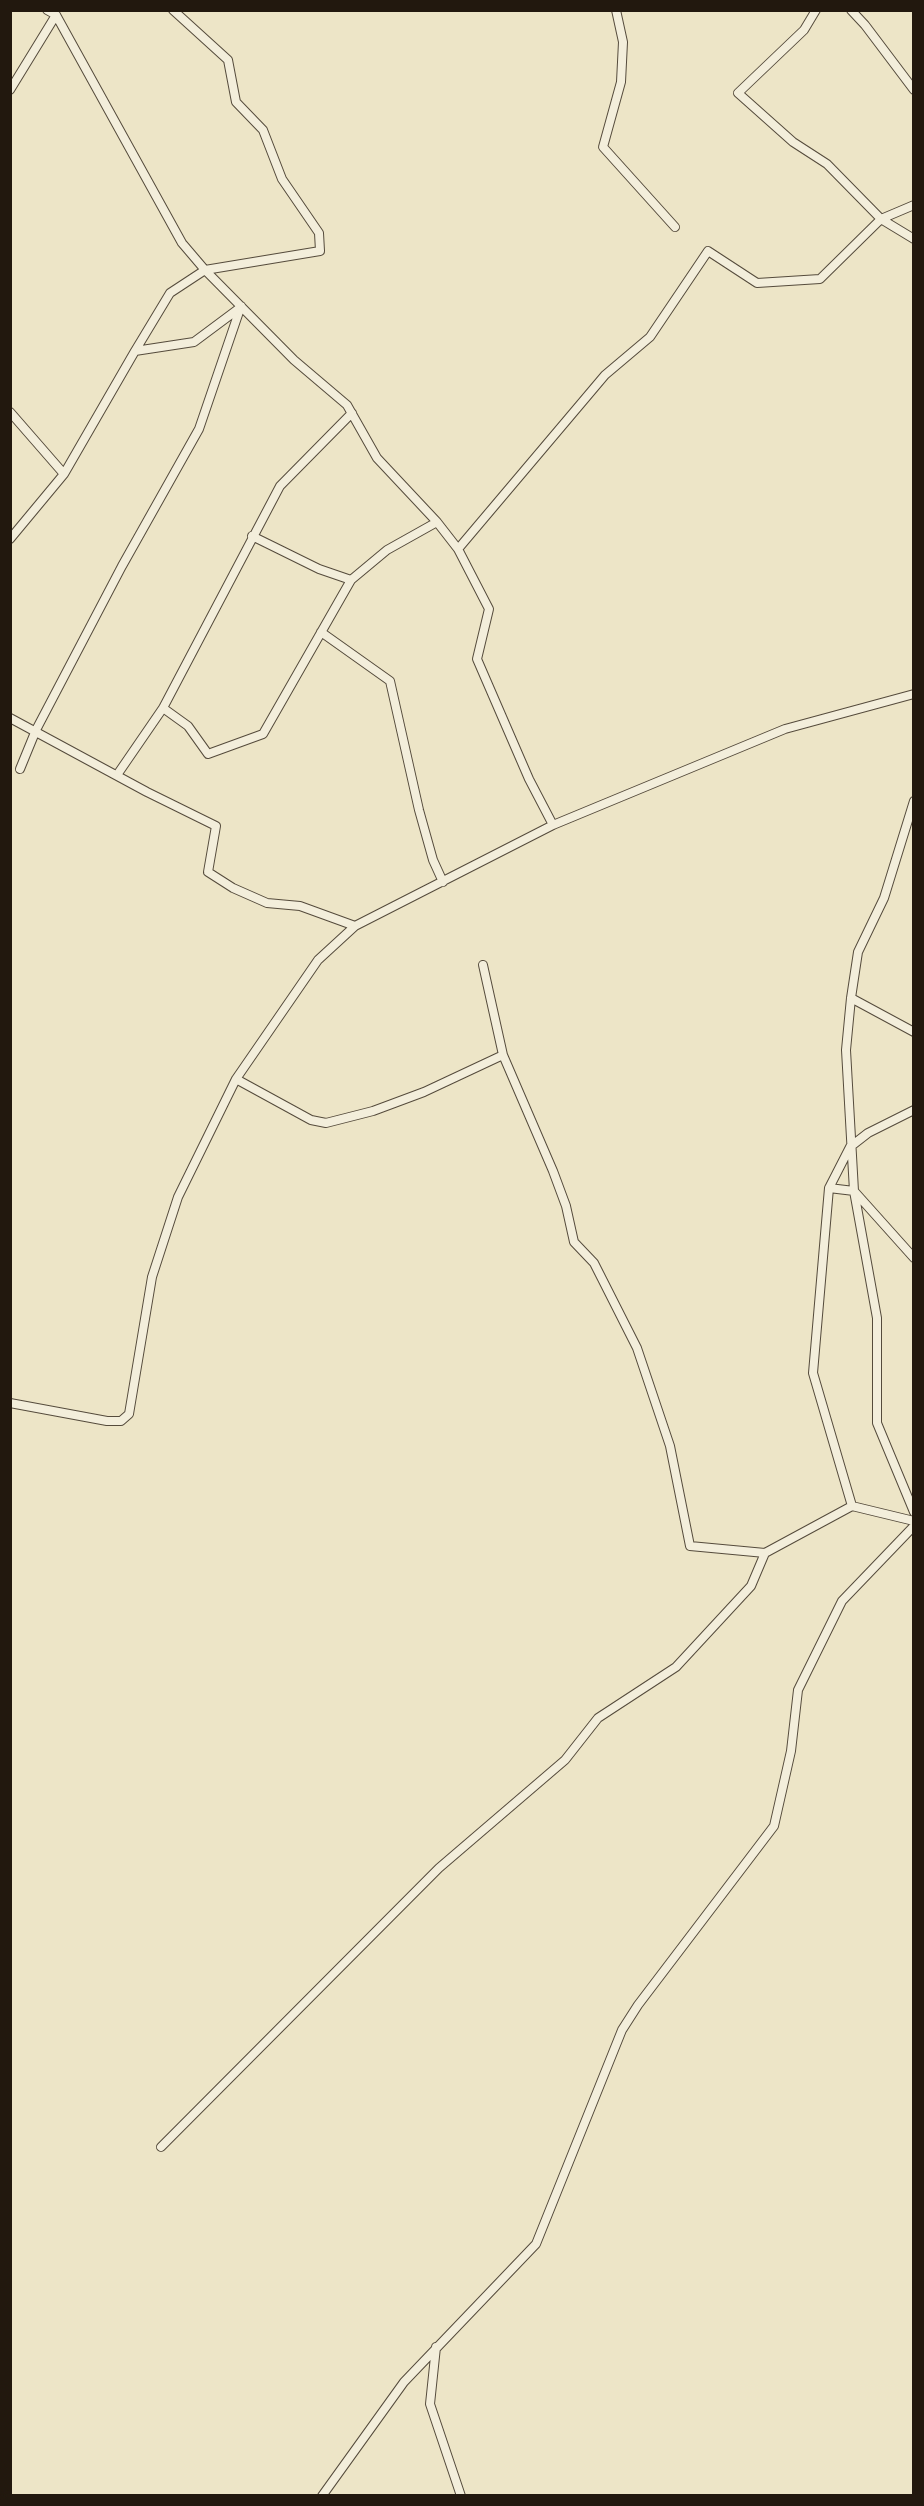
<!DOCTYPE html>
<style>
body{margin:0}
#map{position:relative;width:924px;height:2506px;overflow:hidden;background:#ede5c7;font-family:"EB Garamond",serif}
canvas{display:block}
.frame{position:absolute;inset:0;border:12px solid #22180e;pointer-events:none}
</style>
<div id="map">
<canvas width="924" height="2506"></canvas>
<div class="frame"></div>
</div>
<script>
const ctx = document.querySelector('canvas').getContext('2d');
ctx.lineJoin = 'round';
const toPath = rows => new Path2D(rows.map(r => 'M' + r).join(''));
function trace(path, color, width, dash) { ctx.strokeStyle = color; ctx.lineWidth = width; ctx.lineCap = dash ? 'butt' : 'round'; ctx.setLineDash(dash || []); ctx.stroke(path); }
const minor = toPath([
 [47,10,56,15,182,243,205,270,294,360,347,405,377,458,437,522,458,549,489,609,477,659,529,779,553,825,785,729,914,694],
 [616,10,623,42,621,82,603,147,675,227],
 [816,10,804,30,738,93,793,142,827,164,881,219,914,239],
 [851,10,865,25,914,90],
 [10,90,56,15],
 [135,351,170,293,205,270,320,251,319,233,282,179,263,130,236,102,228,60,173,10],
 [10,412,64,474],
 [252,536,319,569,351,580],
 [10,539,64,474,135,351,194,342,241,307],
 [458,549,605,375,650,337,708,251,757,283,820,279,881,219,914,205],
 [321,632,390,681,419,810,433,860,443,882],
 [163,708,188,726,208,754,263,734,351,580,387,550,437,522],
 [10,718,147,792,216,826,208,872,233,888,267,903,300,906,355,926],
 [20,769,36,730,122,566,199,429,241,306],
 [117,775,163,708,280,486,352,413],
 [914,801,884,898,858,952,851,998,846,1050,854,1191,914,1258],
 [483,965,503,1055,553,1171,566,1206,574,1242,594,1263,637,1348,670,1446,690,1546,765,1553],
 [851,998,914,1032],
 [236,1079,311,1120,326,1123,373,1111,424,1092,503,1055],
 [829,1188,854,1191,877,1318,877,1423,914,1512],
 [10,1403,107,1421,121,1421,129,1414,152,1277,178,1197,236,1079,318,960,355,926,553,825],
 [852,1506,914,1521],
 [161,2147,439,1868,565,1760,598,1718,676,1667,751,1586,765,1553,852,1506,813,1373,829,1188,850,1147,868,1133,914,1110],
 [436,2347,430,2404,461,2496],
 [322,2496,404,2382,536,2244,622,2030,638,2005,774,1826,791,1751,798,1690,842,1601,914,1526]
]);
trace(minor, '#554b3c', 10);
trace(minor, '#f3eedb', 8);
</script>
